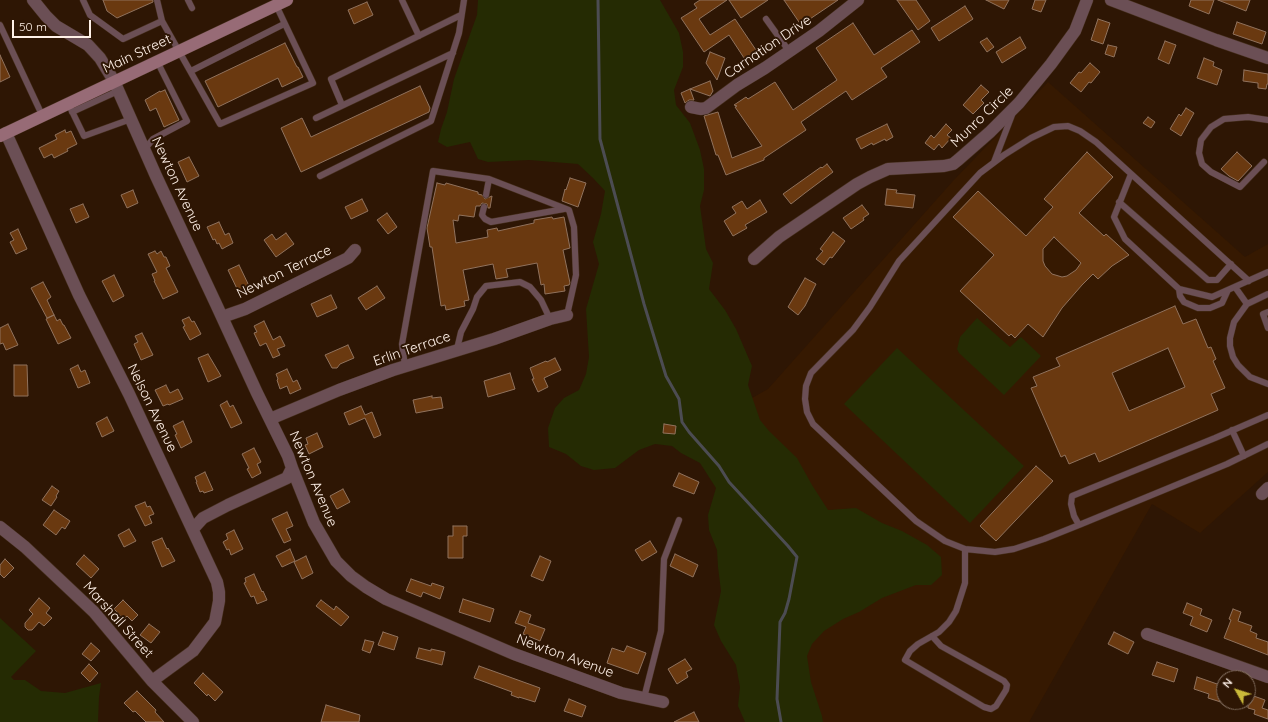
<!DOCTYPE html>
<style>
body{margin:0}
#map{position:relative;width:1268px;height:722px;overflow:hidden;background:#2e1604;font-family:Quicksand,sans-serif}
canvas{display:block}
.north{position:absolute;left:1216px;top:670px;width:40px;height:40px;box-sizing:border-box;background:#2e1604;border:1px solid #826e5f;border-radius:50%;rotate:309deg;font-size:11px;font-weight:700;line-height:16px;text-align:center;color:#fff1e8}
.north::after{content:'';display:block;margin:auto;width:14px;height:18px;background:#caba3a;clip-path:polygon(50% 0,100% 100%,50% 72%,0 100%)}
.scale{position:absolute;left:12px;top:20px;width:79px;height:18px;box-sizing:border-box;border:2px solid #fff1e8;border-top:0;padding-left:5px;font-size:12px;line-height:14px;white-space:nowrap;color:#fff1e8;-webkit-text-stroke:3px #2e1604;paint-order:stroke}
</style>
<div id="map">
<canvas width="1268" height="722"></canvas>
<div class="north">N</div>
<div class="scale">50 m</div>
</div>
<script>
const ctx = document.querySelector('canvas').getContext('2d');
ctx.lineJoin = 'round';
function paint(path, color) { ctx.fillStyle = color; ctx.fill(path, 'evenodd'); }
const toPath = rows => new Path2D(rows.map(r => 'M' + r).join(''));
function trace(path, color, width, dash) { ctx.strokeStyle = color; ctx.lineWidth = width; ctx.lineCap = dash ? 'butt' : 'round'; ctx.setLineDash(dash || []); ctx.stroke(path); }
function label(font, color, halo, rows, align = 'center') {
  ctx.font = font + ' Quicksand,sans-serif'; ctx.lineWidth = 4; ctx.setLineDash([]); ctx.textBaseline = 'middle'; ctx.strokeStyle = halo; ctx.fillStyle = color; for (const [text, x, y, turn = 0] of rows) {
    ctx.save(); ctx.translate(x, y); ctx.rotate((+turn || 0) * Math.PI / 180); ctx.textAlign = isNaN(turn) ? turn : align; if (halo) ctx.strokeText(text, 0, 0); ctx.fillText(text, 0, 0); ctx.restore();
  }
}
const built = toPath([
 [1048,82,1245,257,1268,244,1268,472,1200,533,1152,504,1029,722,794,722,789,677,695,430,768,389,953,181]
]);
const green = toPath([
 [478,0,660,0,679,33,683,52,683,67,674,90,676,105,690,123,700,150,704,169,704,190,700,206,706,249,713,263,709,289,725,310,736,329,752,366,748,385,760,420,769,431,797,458,812,485,828,510,856,508,882,523,902,531,927,545,941,557,942,575,931,585,916,585,882,598,859,612,843,619,824,631,812,644,807,656,811,682,822,716,823,722,745,722,738,706,740,687,736,665,721,641,714,625,721,591,718,567,717,550,709,530,708,515,716,488,700,463,681,453,672,446,655,444,639,450,615,468,594,470,581,466,566,454,549,447,548,428,555,408,564,398,579,390,586,374,589,357,586,309,599,264,593,242,601,214,605,191,593,178,578,164,529,160,488,162,478,159,470,142,447,147,438,142,441,129,447,112,454,79,477,15],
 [977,318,1010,347,1021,337,1041,356,1004,395,959,353,957,349,960,337],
 [897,348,1024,466,970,523,844,404],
 [0,618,36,651,11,677,14,680,25,680,41,691,65,693,101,683,99,697,98,722,0,722]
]);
const stream = toPath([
 [598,0,600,139,644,304,666,376,679,399,682,422,689,432,719,466,729,482,788,546,797,557,789,599,785,613,780,622,777,699,781,722]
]);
const building = toPath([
 [103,0,153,0,153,2,117,18,107,11,103,0],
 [700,0,727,0,699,19,710,35,735,19,758,53,746,61,729,35,704,52,681,18,697,8,694,4,700,0],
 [729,0,768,0,741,18,729,0],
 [784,0,838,0,801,25,784,0],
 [897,0,916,0,930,21,918,30,897,0],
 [986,0,1009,0,1004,9,986,0],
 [1035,0,1046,0,1041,12,1032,9,1035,0],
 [1191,0,1214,0,1209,14,1189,6,1191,0],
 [1218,0,1250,0,1246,11,1218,0],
 [367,2,373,15,354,24,348,10,367,2],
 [965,6,973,19,939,41,931,28,965,6],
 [1098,19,1110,23,1103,44,1091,40,1098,19],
 [1237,22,1266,32,1262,44,1233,34,1237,22],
 [853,23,874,55,912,30,920,42,881,68,887,77,852,100,846,91,801,122,806,130,764,158,764,160,726,175,718,155,716,155,704,116,718,112,732,158,762,146,735,107,737,106,734,105,746,97,748,99,775,82,793,110,837,80,816,48,853,23],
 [1020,37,1026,48,1002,63,996,52,1020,37],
 [987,38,994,47,987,52,980,42,987,38],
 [1165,41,1176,45,1169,64,1158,59,1165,41],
 [285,43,297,67,298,67,303,77,282,87,278,78,218,107,205,81,285,43],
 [1108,45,1117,47,1114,57,1105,54,1108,45],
 [710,52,725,58,717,80,706,63,710,52],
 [0,55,10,77,0,82,0,55],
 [1204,58,1214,62,1213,66,1222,70,1217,85,1197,78,1204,58],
 [1090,63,1100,72,1091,83,1089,82,1081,92,1070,83,1079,72,1081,73,1090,63],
 [1244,70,1268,74,1268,84,1267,84,1266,89,1258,88,1258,83,1243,81,1244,70],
 [710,81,713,91,710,96,690,89,710,81],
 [981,85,989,92,981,100,984,103,973,114,963,105,981,85],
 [420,86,430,108,429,112,301,172,281,128,302,118,311,137,420,86],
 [690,89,694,100,689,100,685,103,681,93,690,89],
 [165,90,179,120,164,127,156,108,150,111,145,100,160,91,160,92,165,90],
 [1186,108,1194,113,1181,136,1170,129,1179,114,1181,116,1186,108],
 [1148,117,1155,122,1151,128,1143,123,1148,117],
 [887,124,893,137,886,141,885,139,873,145,872,143,861,149,856,139,887,124],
 [946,124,952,130,947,135,951,138,942,148,939,144,934,150,925,143,931,135,934,138,946,124],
 [65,130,66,133,71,131,77,144,67,149,68,151,54,158,52,154,44,158,39,148,57,139,55,135,65,130],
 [1087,152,1113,177,1079,213,1104,236,1106,234,1129,255,1112,266,1098,279,1093,274,1082,285,1062,308,1043,337,1028,324,1015,338,1011,334,1009,336,960,291,994,255,953,217,978,191,1026,236,1053,207,1044,199,1087,152],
 [1054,237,1081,263,1076,270,1067,276,1062,277,1052,274,1045,266,1043,261,1043,249,1054,237],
 [1237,152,1252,166,1238,181,1229,176,1221,169,1237,152],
 [189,157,199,176,187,182,178,162,189,157],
 [827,164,833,172,805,193,791,204,783,194,821,167,822,168,827,164],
 [570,178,586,183,578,207,562,201,565,189,566,190,570,178],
 [437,183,445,185,446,183,478,192,478,194,482,195,485,199,492,196,490,208,488,208,487,204,482,203,480,206,476,206,474,217,459,215,458,221,453,220,456,243,488,237,487,230,497,228,498,231,534,223,534,220,552,217,553,219,564,217,570,248,563,250,570,283,569,285,564,286,565,291,545,294,544,284,541,285,537,263,506,269,508,277,496,279,493,264,463,270,469,300,464,301,465,306,446,310,445,305,441,306,432,247,430,247,427,228,437,183],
 [887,189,897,190,896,193,915,195,913,208,885,205,887,189],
 [133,190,138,203,127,208,121,195,133,190],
 [362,199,368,211,351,219,345,207,362,199],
 [760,200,767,212,745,225,747,228,733,236,724,221,736,213,732,207,742,201,747,209,760,200],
 [83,204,89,217,76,223,70,209,83,204],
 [862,205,869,214,863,218,864,220,851,229,843,218,862,205],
 [387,213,397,227,388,234,377,220,387,213],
 [219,222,225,235,229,233,233,243,222,249,219,243,217,244,215,239,213,240,207,227,219,222],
 [18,229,27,249,16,254,10,242,14,240,10,233,18,229],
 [833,232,845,241,832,258,830,257,824,265,816,259,823,251,820,249,833,232],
 [286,233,294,244,276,257,264,240,272,234,276,240,286,233],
 [155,251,157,254,161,251,164,257,166,257,170,266,166,268,178,292,163,299,154,281,155,281,152,274,157,272,148,254,155,251],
 [239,265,251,290,240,295,228,270,239,265],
 [114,275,124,296,113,302,102,281,114,275],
 [805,278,816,284,805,306,798,315,788,307,805,278],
 [43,282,51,297,47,300,54,315,47,318,31,288,43,282],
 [377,286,385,298,366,310,358,298,377,286],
 [331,295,337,308,317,317,311,304,331,295],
 [1175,306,1183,324,1196,319,1208,348,1211,347,1216,359,1213,361,1225,388,1211,394,1218,410,1099,462,1095,453,1069,464,1065,455,1061,457,1031,388,1037,386,1033,377,1060,366,1056,358,1175,306],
 [1168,348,1185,387,1129,411,1112,373,1168,348],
 [54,315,57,321,60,319,63,325,64,325,71,338,58,344,46,319,54,315],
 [189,317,192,322,194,321,201,334,190,340,183,327,185,326,182,320,189,317],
 [264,321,273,340,280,336,285,346,277,349,280,355,273,358,266,343,260,346,254,333,257,332,254,326,264,321],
 [8,324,18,345,6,350,3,343,0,344,0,328,8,324],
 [142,333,153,355,141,360,134,344,138,342,135,336,142,333],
 [348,345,354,358,340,364,337,368,332,368,325,355,348,345],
 [208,354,221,376,208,382,198,358,208,354],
 [555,358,561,370,544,378,548,387,538,392,532,379,534,379,530,368,546,361,547,362,555,358],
 [14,365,27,365,28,396,14,396,14,365],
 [78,365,81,372,85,370,90,383,78,388,70,369,78,365],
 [287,369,293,382,297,380,301,389,290,394,287,386,280,389,277,380,278,379,276,374,287,369],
 [510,373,515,389,488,397,484,381,510,373],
 [166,385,170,393,178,389,183,399,169,405,168,404,163,406,155,390,166,385],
 [432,396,432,398,441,397,443,408,416,413,413,400,432,396],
 [227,401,230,407,233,405,242,423,231,428,220,405,227,401],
 [361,406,365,415,372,412,381,435,374,438,365,418,349,425,344,413,361,406],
 [107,417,114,431,102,437,96,423,107,417],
 [183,421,192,442,181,448,175,435,177,434,173,426,183,421],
 [664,424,676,426,675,434,663,433,664,424],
 [317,433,323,447,309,454,305,445,308,444,306,438,317,433],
 [254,448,261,462,257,464,261,473,252,478,247,469,249,468,242,454,254,448],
 [1036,466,1053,481,996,541,980,526,1036,466],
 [205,472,213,490,204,493,203,491,200,492,196,482,197,482,195,477,205,472],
 [679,473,699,482,694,494,673,486,679,473],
 [52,486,59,491,56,496,57,497,51,506,42,500,52,486],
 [343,489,350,502,337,509,330,496,343,489],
 [145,502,147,507,150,506,154,514,149,516,152,523,145,526,135,506,145,502],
 [54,510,70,521,65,529,62,527,56,535,43,525,54,510],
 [287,512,293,526,286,529,291,540,284,543,272,519,287,512],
 [453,526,467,526,467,536,463,536,463,558,448,558,448,536,453,536,453,526],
 [129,529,136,541,124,547,118,535,129,529],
 [234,530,243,549,231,555,229,549,227,550,223,542,228,539,226,534,234,530],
 [162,538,167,549,168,548,175,561,162,567,152,542,162,538],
 [650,541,657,552,642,561,635,550,650,541],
 [290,549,295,561,282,567,276,556,290,549],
 [675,554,698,565,693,577,670,566,675,554],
 [84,555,99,569,91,578,76,564,84,555],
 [306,556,313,573,302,579,294,562,306,556],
 [540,556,551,561,543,581,531,576,540,556],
 [5,559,14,568,4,578,0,574,0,565,5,559],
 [254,574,262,592,263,591,267,600,257,604,254,596,251,597,244,583,246,582,245,578,254,574],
 [411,579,431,586,432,583,444,587,440,599,423,592,421,597,406,591,411,579],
 [39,598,50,608,46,613,52,618,44,626,39,622,32,630,28,630,25,627,25,623,33,614,29,610,39,598],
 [463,599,494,609,490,622,459,612,463,599],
 [123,600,138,615,132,621,127,616,124,619,114,609,123,600],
 [321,600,334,610,336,606,349,617,341,626,316,606,321,600],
 [1187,603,1202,609,1200,615,1212,620,1207,632,1190,625,1193,617,1183,613,1187,603],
 [1233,609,1241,612,1238,621,1252,626,1250,631,1257,634,1256,638,1268,642,1268,655,1224,638,1231,620,1229,619,1233,609],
 [520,611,531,615,528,623,545,629,540,641,523,634,526,627,515,623,520,611],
 [149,624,160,632,151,643,140,635,149,624],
 [383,632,398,637,394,650,378,645,383,632],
 [1114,632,1134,642,1128,654,1108,644,1114,632],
 [365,640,374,642,370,653,362,650,365,640],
 [91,643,100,651,91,661,82,654,91,643],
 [627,646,646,653,638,674,607,663,612,648,624,652,627,646],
 [419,648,431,651,431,649,445,652,442,665,416,658,419,648],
 [685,659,692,669,686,672,688,677,677,684,668,669,685,659],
 [1157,662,1178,669,1174,682,1152,675,1157,662],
 [89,664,98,673,90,682,81,673,89,664],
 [479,666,540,688,535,702,519,697,519,698,511,695,512,692,474,678,479,666],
 [203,673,223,692,215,701,208,694,207,696,194,683,203,673],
 [1197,677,1220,685,1220,687,1224,688,1224,703,1208,698,1209,694,1194,689,1197,677],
 [137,691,156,710,155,712,164,722,146,722,135,711,133,712,124,703,137,691],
 [1248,694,1265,700,1262,708,1268,710,1268,719,1254,714,1255,710,1248,708,1248,694],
 [569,699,586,706,582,717,564,711,569,699],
 [326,705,360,715,359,722,321,722,326,705],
 [694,712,699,722,674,722,694,712]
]);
const lane = toPath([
 [83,0,90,15,123,39,162,21],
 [157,0,162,21,220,124,313,83,276,5],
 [188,0,192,8],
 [402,0,419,36],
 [766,19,789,51],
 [0,25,42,115],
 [191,71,284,24],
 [68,103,84,136,131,119],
 [342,105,331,79,461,15],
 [72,112,118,91],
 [316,118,453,53],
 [144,150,153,139,187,121,157,61],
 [994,162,1012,115],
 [1264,162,1240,187,1211,172,1202,164,1199,153,1201,140,1211,127,1224,119,1248,117,1268,120],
 [1131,174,1114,217,1125,239,1179,289,1212,297,1268,272],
 [320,176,431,121,459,33,464,0],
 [486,195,489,179],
 [1119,202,1208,280,1217,280,1231,264],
 [484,207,482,215,485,219,491,222,564,209],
 [1235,287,1247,304],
 [1179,289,1180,296,1184,302,1198,308,1210,308,1222,303,1228,290],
 [1268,294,1247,304,1234,322,1230,338,1230,346,1233,357,1238,365,1250,377,1268,384],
 [1268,312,1263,314,1268,328],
 [457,349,461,332,473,309,477,297,486,286,520,282,530,287,541,300,550,319],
 [405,366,402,344,433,171,489,179,569,210,574,227,576,275,567,315],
 [1268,415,1215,438,1072,496,1071,504,1074,516,1079,525,1227,464,1268,444],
 [1232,430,1244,456],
 [1079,525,1044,539,1014,549,995,552,965,549,945,541,916,521,813,424,807,412,805,399,806,386,811,373,853,330,870,307,899,261,980,173,1004,155,1031,138,1054,127,1068,126,1080,131,1096,142,1249,281],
 [932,636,941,646,1004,681,1007,685,1006,690,996,706,991,709,984,707,905,660,910,651,918,644,939,632,949,622,956,611,965,583,965,549],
 [644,698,661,631,664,559,679,520]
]);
const street = toPath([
 [33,0,46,16,56,26,88,45,100,58,114,81,156,176,216,304,257,393,288,456,292,468,314,523,336,561,351,576,366,587,386,599,514,654,621,693,663,702],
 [1111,0,1216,40,1268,58],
 [691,107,701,109,706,108,737,85,765,68,819,31,858,0],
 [6,133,79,295,129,394,217,582,219,592,219,601,215,622,193,651,152,681],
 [754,259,779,237,857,184,870,177,888,169,944,166,953,164,958,160,990,132,1019,103,1051,64,1075,31,1087,0],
 [222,317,245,309,336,264,348,258,355,250],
 [270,419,339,390,393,370,494,339,550,319,567,315],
 [1262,494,1268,488],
 [0,527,25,547,94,612,152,681,193,722],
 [193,529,203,518,228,505,287,478,292,468],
 [1147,634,1268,677]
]);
const secondary = toPath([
 [0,136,287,0]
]);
const streetNames = [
 ["Carnation Drive",768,47,-34],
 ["Main Street",137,54,-25],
 ["Munro Circle",982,117,-44],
 ["Newton Avenue",177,184,65],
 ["Newton Terrace",284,272,-26],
 ["Erlin Terrace",412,349,-19],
 ["Nelson Avenue",152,408,64],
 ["Newton Avenue",313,479,67],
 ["Marshall Street",118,620,48],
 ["Newton Avenue",565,656,20]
];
paint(built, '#361901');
paint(green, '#252b03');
trace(stream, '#4c4c52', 3);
paint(building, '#6a3910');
trace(building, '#90725d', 1);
trace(lane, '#47301f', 7);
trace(street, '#47301f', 13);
trace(secondary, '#47301f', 13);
trace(lane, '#6b4f55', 6);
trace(street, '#6b4f55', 12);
trace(secondary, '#976b76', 12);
label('14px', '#fff1e8', '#2e1604', streetNames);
</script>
